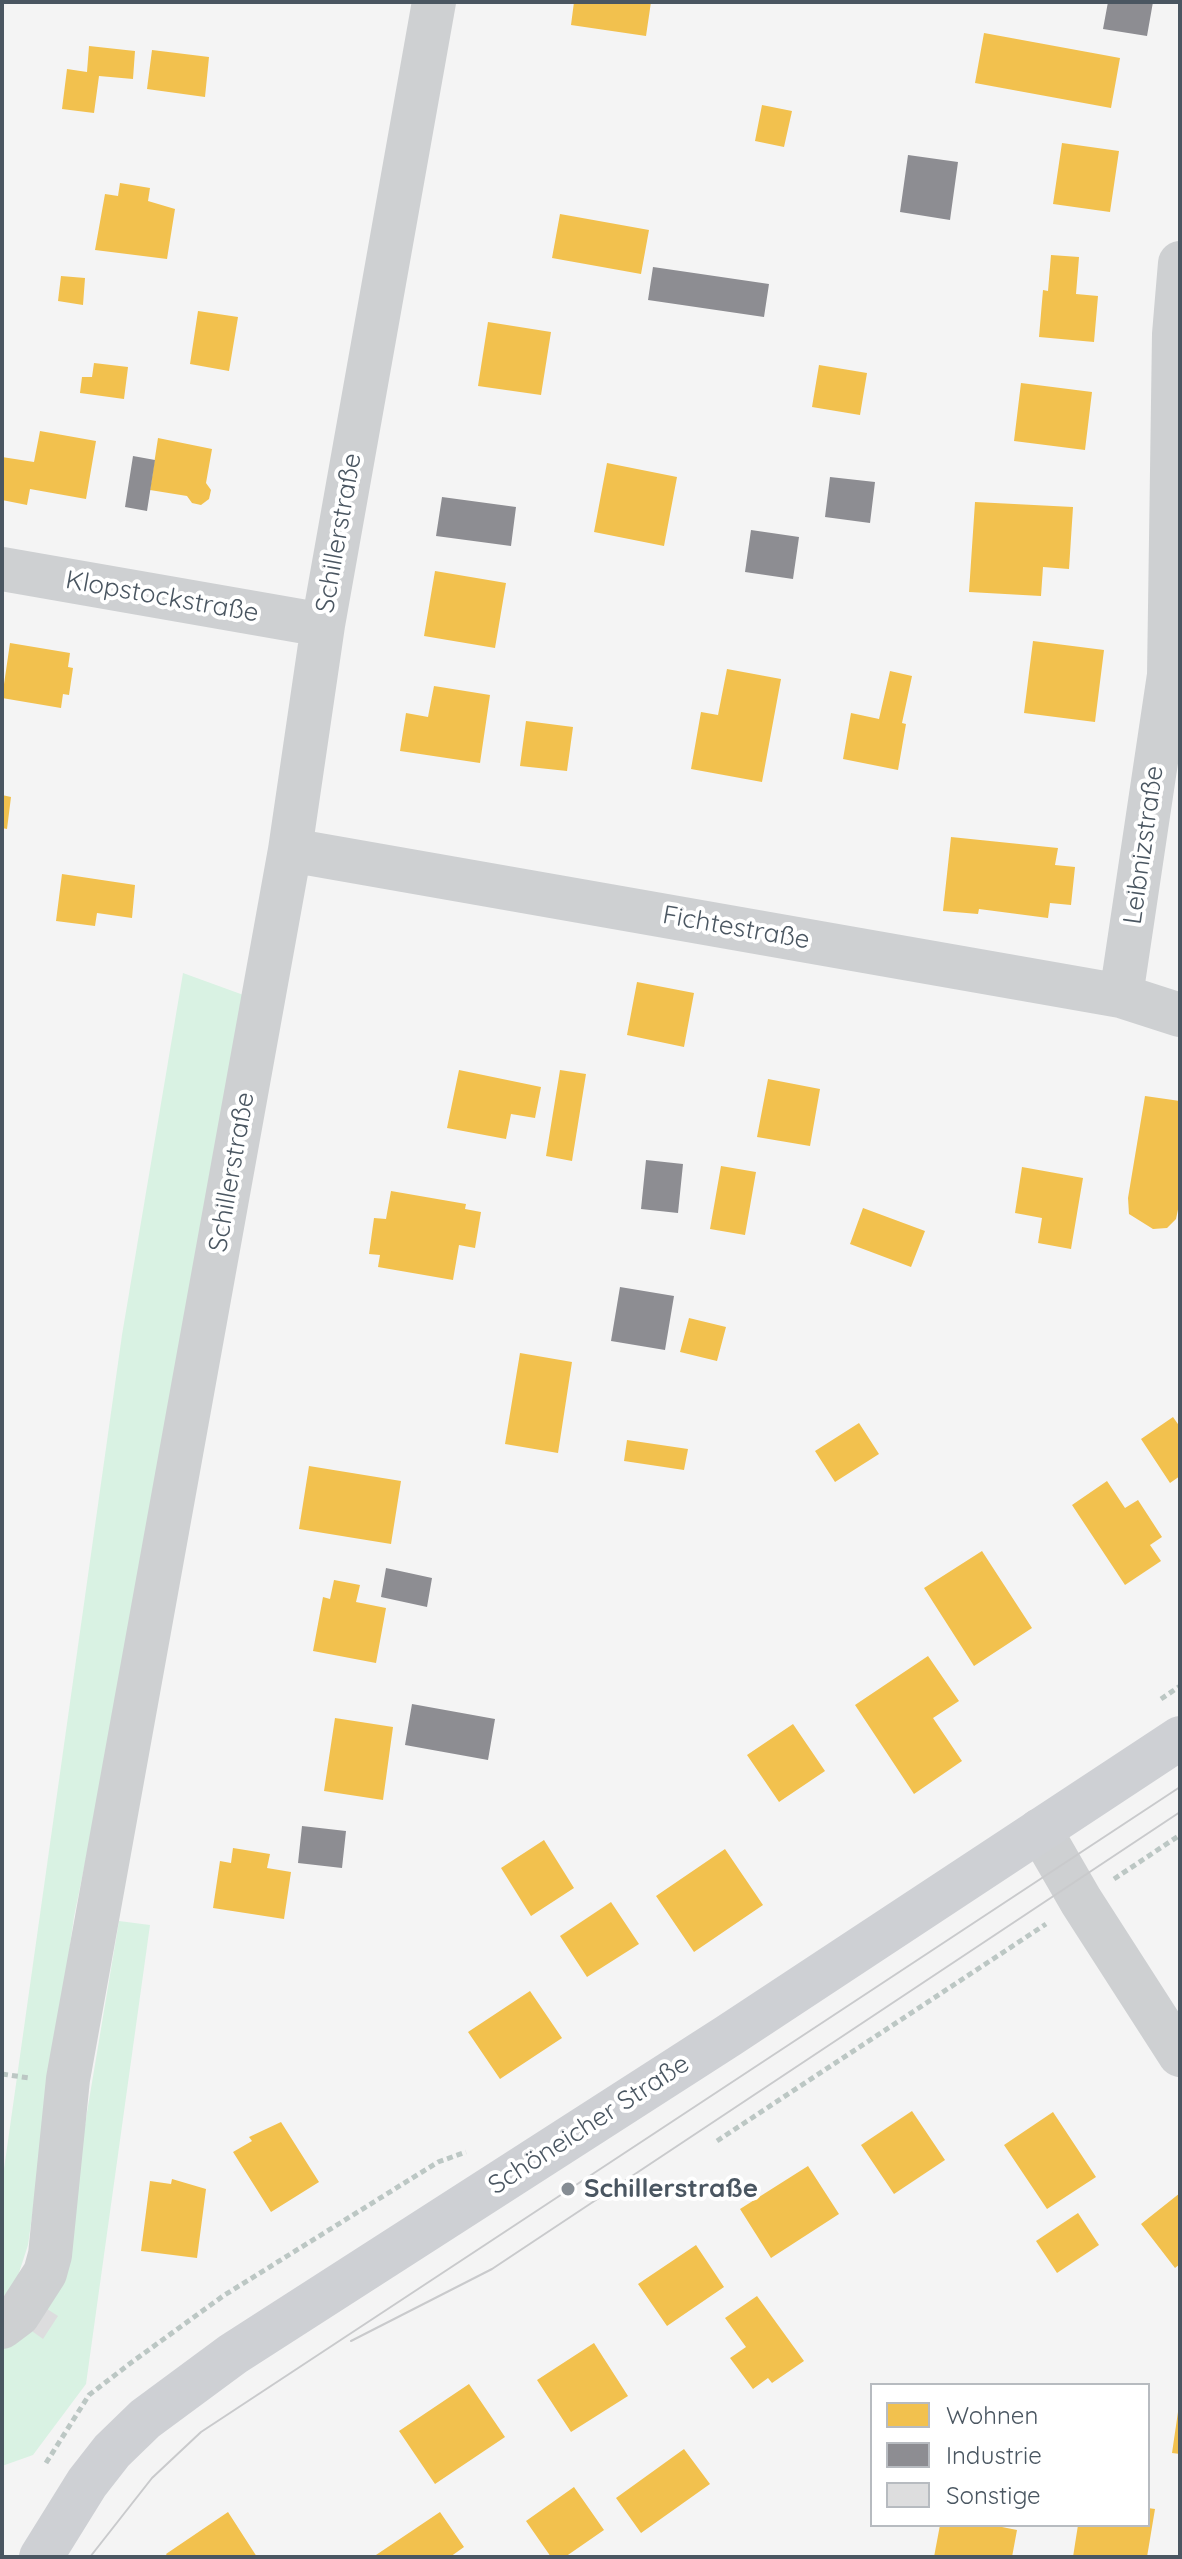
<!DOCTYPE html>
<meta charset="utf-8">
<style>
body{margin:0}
#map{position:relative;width:1182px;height:2559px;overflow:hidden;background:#f4f4f4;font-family:Quicksand,sans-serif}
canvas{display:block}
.frame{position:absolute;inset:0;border:4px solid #4a5661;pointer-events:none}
.legend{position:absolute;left:870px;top:2383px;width:280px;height:144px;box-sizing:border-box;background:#fff;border:2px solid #b7bbc0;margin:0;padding:10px 14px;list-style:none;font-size:24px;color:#4a5661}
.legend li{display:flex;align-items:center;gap:16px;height:40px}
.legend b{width:40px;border:2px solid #b7bbc0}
</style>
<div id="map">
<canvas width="1182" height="2559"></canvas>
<div class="frame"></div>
<ul class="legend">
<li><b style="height:22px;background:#f2c14e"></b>Wohnen</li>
<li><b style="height:22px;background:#8d8d92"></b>Industrie</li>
<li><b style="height:22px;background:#ddddde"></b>Sonstige</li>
</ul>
</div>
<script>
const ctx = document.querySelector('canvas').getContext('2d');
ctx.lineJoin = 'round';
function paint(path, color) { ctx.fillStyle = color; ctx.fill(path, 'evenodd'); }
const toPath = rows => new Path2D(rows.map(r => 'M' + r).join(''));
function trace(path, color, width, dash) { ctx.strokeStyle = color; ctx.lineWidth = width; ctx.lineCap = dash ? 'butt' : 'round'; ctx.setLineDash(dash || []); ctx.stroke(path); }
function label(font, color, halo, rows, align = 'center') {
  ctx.font = font + ' Quicksand,sans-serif'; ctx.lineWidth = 8; ctx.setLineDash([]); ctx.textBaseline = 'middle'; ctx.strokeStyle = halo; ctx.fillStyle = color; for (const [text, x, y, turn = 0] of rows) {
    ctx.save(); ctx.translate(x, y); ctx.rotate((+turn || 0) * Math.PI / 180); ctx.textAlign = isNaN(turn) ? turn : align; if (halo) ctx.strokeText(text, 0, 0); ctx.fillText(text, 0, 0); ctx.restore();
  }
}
const green = toPath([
 [183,973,249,997,193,1336,74,1917,28,2245,15,2285,2,2298,2,2183,122,1335],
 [119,1921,150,1925,86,2384,33,2455,2,2466,2,2348,58,2286]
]);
const homes = toPath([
 [574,2,651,2,646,36,571,25],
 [984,33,1120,58,1111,108,975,83],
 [89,46,135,51,133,79,99,76,94,113,62,109,67,69,87,72],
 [152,50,209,57,205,97,147,89],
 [762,105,792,111,784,147,755,141],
 [1062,143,1119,151,1110,212,1053,204],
 [120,183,150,188,148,201,175,209,167,259,95,250,105,194,118,196],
 [560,214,649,230,641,274,552,258],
 [1051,255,1079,257,1076,294,1098,296,1094,342,1039,337,1043,290,1048,291],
 [61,276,85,278,83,305,58,301],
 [198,311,238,317,229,371,190,364],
 [488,322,551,332,541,395,478,386],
 [94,363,128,367,124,399,80,393,82,377,92,377],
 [819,365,867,373,860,415,812,407],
 [1021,383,1092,392,1085,450,1014,441],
 [40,431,96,441,86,499,30,489,27,505,2,500,2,457,34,462],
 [158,438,212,449,206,483,211,490,209,499,201,505,192,503,187,496,150,490],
 [607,463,677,477,664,546,594,532],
 [975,502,1073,507,1069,569,1043,567,1041,596,969,592],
 [435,571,506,583,495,648,424,636],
 [1033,641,1104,650,1095,722,1024,713],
 [10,643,70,653,68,667,73,668,69,695,63,694,61,708,2,698],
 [727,669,781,679,762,782,691,769,701,712,718,715],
 [890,671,912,676,902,723,906,724,898,770,843,759,851,713,879,719],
 [434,686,490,695,480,763,400,751,406,713,428,717],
 [526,721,573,727,567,771,520,766],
 [2,795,11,797,7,829,2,828],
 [951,837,1058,848,1055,865,1075,867,1071,905,1050,903,1048,918,979,909,978,914,943,911],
 [62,874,135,885,132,918,97,913,95,926,56,921],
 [637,982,694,993,684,1047,627,1035],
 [459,1070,541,1087,535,1118,511,1114,506,1139,447,1128],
 [560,1070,586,1074,572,1161,546,1156],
 [768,1079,820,1089,810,1146,757,1137],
 [1145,1096,1180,1101,1180,1200,1176,1219,1167,1228,1153,1229,1129,1214,1128,1198],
 [721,1166,756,1172,745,1235,710,1229],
 [1022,1167,1083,1178,1071,1249,1038,1243,1042,1218,1015,1213],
 [391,1191,466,1204,465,1209,481,1212,475,1248,459,1245,453,1280,378,1267,380,1255,369,1254,374,1218,386,1219],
 [863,1208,925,1231,911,1267,850,1244],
 [689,1318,726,1327,717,1361,680,1352],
 [520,1353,572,1362,558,1453,505,1444],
 [1173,1417,1180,1427,1180,1476,1170,1483,1141,1439],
 [859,1423,879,1454,835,1482,815,1451],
 [627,1440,688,1449,684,1470,624,1461],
 [309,1466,401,1481,391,1544,299,1529],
 [1107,1481,1125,1508,1138,1500,1162,1537,1150,1545,1161,1561,1125,1585,1072,1505],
 [982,1551,1032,1628,974,1666,924,1588],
 [334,1580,360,1585,356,1602,386,1608,376,1663,313,1651,323,1597,330,1599],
 [928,1656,959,1701,933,1718,962,1761,914,1794,855,1705],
 [335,1718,393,1727,383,1800,324,1791],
 [793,1724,825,1771,779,1802,747,1755],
 [544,1840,574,1888,531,1916,501,1868],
 [233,1848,270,1854,267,1868,291,1872,284,1919,213,1908,220,1861,231,1863],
 [725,1849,763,1905,694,1952,656,1896],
 [611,1902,639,1944,587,1977,560,1936],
 [530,1991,562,2038,500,2079,468,2032],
 [912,2111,945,2160,894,2194,861,2145],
 [1053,2112,1096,2177,1047,2209,1004,2145],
 [281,2122,319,2182,271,2212,233,2152,252,2141,249,2137],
 [808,2166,839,2214,771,2258,740,2209],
 [172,2179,206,2189,197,2258,141,2251,150,2181,171,2184],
 [1180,2193,1180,2264,1175,2268,1141,2224],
 [1078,2213,1099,2245,1057,2273,1036,2241],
 [696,2245,724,2287,667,2326,638,2284],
 [757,2296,804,2361,772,2383,768,2378,753,2389,730,2358,746,2347,725,2318],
 [594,2343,628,2396,571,2432,537,2380],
 [469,2384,505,2437,435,2484,399,2431],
 [1178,2412,1180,2412,1180,2454,1172,2453],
 [684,2449,710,2484,641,2533,616,2498],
 [574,2487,604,2530,565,2557,551,2557,526,2521],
 [1148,2508,1155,2509,1147,2557,1073,2557,1078,2525,1148,2525],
 [228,2512,257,2557,168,2557,166,2554],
 [440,2512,464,2547,450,2557,373,2557],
 [940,2525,992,2525,1017,2530,1012,2557,934,2557]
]);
const industry = toPath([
 [1108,2,1153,2,1147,36,1103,29],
 [908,155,958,162,950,220,900,212],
 [653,267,769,284,764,317,648,300],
 [133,456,155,460,147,511,125,507],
 [830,477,875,482,870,523,825,517],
 [442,497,516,507,511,546,436,536],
 [751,530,799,537,793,579,745,572],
 [646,1160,683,1164,678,1213,641,1209],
 [620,1287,674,1296,665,1350,611,1341],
 [386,1568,432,1578,427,1607,381,1597],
 [412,1704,495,1719,488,1760,405,1745],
 [302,1826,346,1831,342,1868,298,1863]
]);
const building = toPath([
 [44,2307,58,2316,43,2339,29,2329]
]);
const path = toPath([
 [1161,1699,1180,1686],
 [1114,1879,1180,1835],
 [2,2074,29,2078],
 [717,2141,1046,1924],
 [46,2463,89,2395,132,2362,223,2296,438,2162,466,2152]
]);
const street = toPath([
 [2,569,323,625],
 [290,850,1121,996,1180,1015],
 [1121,996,1169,675,1174,334,1180,263],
 [1040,1830,1081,1901,1180,2055],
 [2,2327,18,2315,45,2273,50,2255,68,2079,290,850,323,625,434,2]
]);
const secondary = toPath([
 [41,2557,87,2483,112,2451,145,2419,233,2354,728,2036,1180,1738]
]);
const tram = toPath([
 [351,2341,492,2269,1180,1812],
 [90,2557,152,2478,201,2432,1180,1787]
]);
const markers = [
 [568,2189,8,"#868d94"]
];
const streetNames = [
 ["Schillerstraße",339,533,-80],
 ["Klopstockstraße",162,597,10],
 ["Leibnizstraße",1144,845,-82],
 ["Fichtestraße",736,928,10],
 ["Schillerstraße",232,1172,-80],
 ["Schöneicher Straße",589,2125,-33]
];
const poiNames = [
 ["Schillerstraße",584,2189]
];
paint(green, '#d9f2e3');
paint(homes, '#f2c14e');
paint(industry, '#8d8d92');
paint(building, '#ddddde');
trace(path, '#bcc7c4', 5, [6, 4]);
trace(street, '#ced0d2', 44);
trace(secondary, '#ced0d4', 44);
trace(tram, '#c9cacc', 2);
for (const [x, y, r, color] of markers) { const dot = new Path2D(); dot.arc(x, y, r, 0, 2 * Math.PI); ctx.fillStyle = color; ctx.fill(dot); trace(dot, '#fff', 3); }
label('26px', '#4a5661', '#fff', streetNames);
label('bold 26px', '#4a5661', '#fff', poiNames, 'left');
</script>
